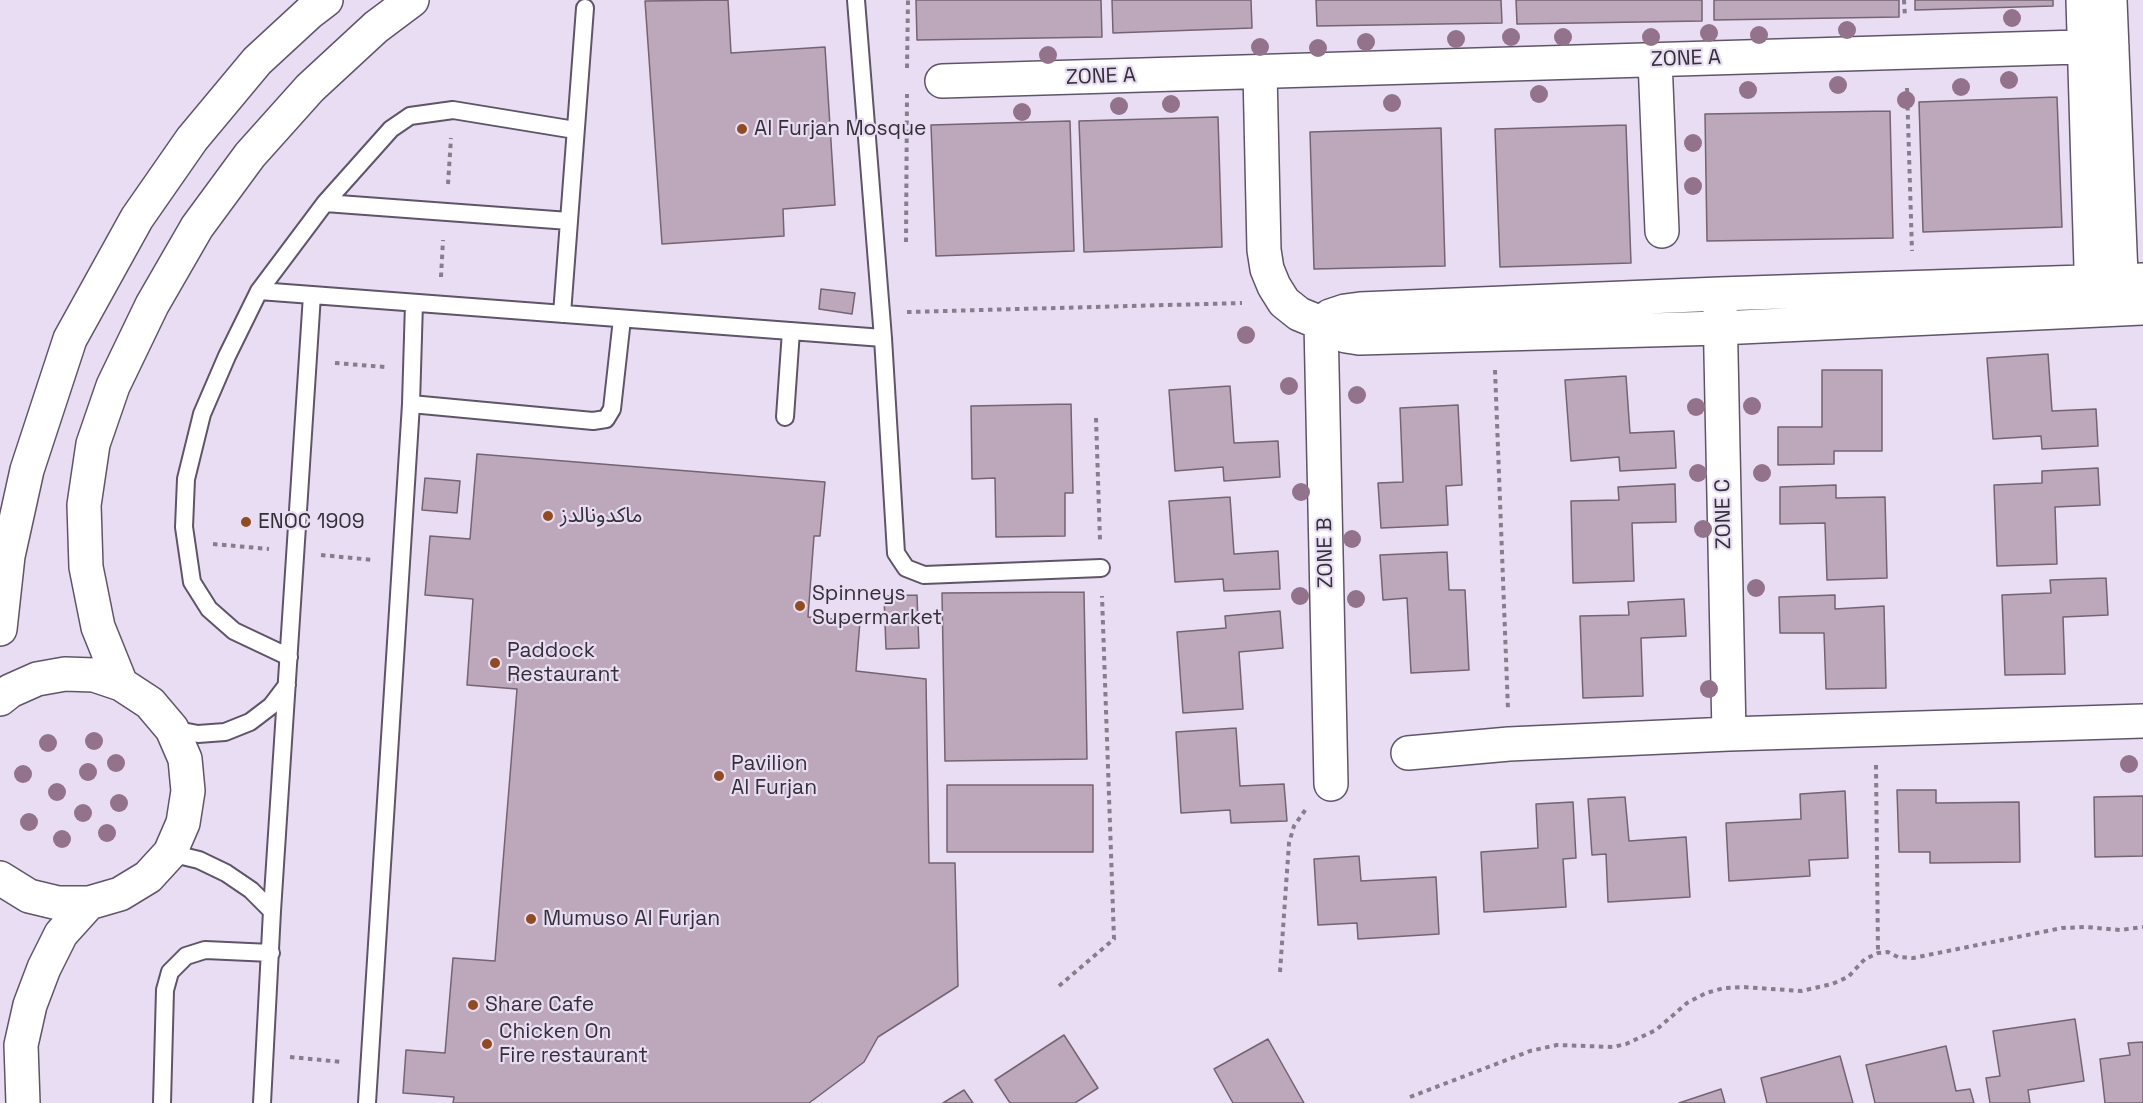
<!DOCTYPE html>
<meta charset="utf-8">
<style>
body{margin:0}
canvas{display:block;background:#e9ddf4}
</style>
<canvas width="2143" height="1103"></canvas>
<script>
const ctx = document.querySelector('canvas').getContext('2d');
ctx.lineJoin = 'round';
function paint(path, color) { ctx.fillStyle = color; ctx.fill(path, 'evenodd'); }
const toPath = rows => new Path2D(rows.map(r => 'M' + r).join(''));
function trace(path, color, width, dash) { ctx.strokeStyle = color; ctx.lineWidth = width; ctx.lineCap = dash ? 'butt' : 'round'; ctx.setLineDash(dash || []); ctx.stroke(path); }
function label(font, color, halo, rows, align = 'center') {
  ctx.font = font + ' "Space Grotesk","Noto Sans Arabic",sans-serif'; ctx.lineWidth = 4.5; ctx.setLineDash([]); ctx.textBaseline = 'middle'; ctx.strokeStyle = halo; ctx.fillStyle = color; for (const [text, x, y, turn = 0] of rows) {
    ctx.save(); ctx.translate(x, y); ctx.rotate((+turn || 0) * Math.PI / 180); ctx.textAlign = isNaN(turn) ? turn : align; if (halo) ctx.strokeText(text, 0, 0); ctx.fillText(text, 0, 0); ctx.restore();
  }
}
const building = toPath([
 [728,0,731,53,825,47,835,205,783,209,784,236,662,244,645,1,728,0],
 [916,0,1101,0,1102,37,917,40,916,0],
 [1112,0,1251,0,1252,28,1113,33,1112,0],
 [1316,0,1501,0,1502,23,1317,26,1316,0],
 [1516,0,1702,0,1702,21,1517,24,1516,0],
 [1714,0,1899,0,1899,17,1714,20,1714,0],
 [1915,0,2053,0,2053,6,1915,10,1915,0],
 [2057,97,2062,227,1923,232,1919,102,2057,97],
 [1890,111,1893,238,1707,241,1705,114,1890,111],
 [1218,117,1222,247,1084,252,1079,121,1218,117],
 [1070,121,1074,251,936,256,931,125,1070,121],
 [1626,125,1631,263,1500,267,1495,129,1626,125],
 [1441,128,1445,266,1314,269,1310,132,1441,128],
 [821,289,855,293,852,314,819,309,821,289],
 [2048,354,2052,411,2096,409,2098,446,2042,449,2041,436,1993,439,1987,358,2048,354],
 [1822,370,1882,370,1882,451,1834,451,1834,464,1778,465,1778,427,1822,427,1822,370],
 [1626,376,1630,433,1674,431,1676,468,1620,471,1619,457,1571,461,1565,380,1626,376],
 [1230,386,1234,443,1278,441,1280,477,1224,481,1223,467,1175,471,1169,390,1230,386],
 [1071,404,1073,493,1065,493,1065,536,996,537,995,478,972,479,971,406,1071,404],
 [1458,405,1462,485,1446,486,1448,525,1381,528,1378,483,1403,482,1400,408,1458,405],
 [477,454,825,482,820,536,814,536,808,617,860,621,856,671,926,679,929,863,955,863,958,986,878,1037,864,1062,809,1103,453,1103,454,1097,403,1093,406,1050,445,1053,453,958,495,961,517,689,467,685,473,599,425,595,430,536,470,539,477,454],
 [2098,468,2100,505,2055,507,2057,564,1997,566,1994,485,2042,483,2042,471,2098,468],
 [425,478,460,481,457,513,422,510,425,478],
 [1675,484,1676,522,1632,523,1634,581,1573,583,1571,501,1619,500,1618,487,1675,484],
 [1836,485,1836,498,1885,497,1887,578,1827,580,1825,523,1780,524,1780,487,1836,485],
 [1230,497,1234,554,1278,551,1280,589,1224,591,1223,579,1175,582,1169,501,1230,497],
 [1447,552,1449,590,1465,590,1469,670,1411,673,1407,598,1383,600,1380,555,1447,552],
 [2106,578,2108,615,2063,617,2065,674,2005,675,2002,595,2051,593,2050,580,2106,578],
 [1084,592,1087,759,945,761,942,593,1084,592],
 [917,595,919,648,886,649,884,596,917,595],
 [1835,595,1835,609,1884,606,1886,688,1826,689,1824,633,1780,633,1779,597,1835,595],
 [1684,599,1686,636,1641,638,1643,696,1583,698,1580,616,1629,615,1628,602,1684,599],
 [1280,611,1283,648,1239,652,1243,709,1183,713,1177,632,1226,628,1225,616,1280,611],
 [1236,728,1240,786,1284,784,1287,821,1231,823,1230,810,1181,813,1176,732,1236,728],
 [947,785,1093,785,1093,852,947,852,947,785],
 [1897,790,1936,790,1936,803,2019,802,2020,862,1930,863,1930,852,1899,852,1897,790],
 [1845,791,1848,858,1809,860,1810,876,1729,881,1726,823,1801,819,1800,794,1845,791],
 [2143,796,2143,856,2095,857,2094,797,2143,796],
 [1625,797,1629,841,1686,837,1690,897,1608,902,1606,854,1592,855,1588,799,1625,797],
 [1573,802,1576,858,1563,859,1566,907,1484,912,1481,852,1538,848,1536,804,1573,802],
 [1359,856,1361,881,1436,877,1439,934,1358,939,1357,923,1318,925,1314,859,1359,856],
 [2075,1019,2084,1081,2028,1090,2030,1103,1990,1103,1986,1078,2000,1076,1993,1031,2075,1019],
 [1064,1035,1098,1088,1075,1103,1010,1103,995,1080,1064,1035],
 [1268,1039,1304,1103,1233,1103,1214,1069,1268,1039],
 [2143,1042,2143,1103,2105,1103,2100,1059,2130,1055,2128,1043,2143,1042],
 [1946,1046,1956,1091,1970,1089,1974,1103,1875,1103,1866,1065,1946,1046],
 [1840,1056,1853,1103,1767,1103,1761,1078,1840,1056],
 [1721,1089,1725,1103,1679,1103,1721,1089],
 [964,1090,973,1103,943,1103,964,1090]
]);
const path = toPath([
 [1904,0,1905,17],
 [907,68,908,0],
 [1907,88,1912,251],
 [448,184,451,138],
 [906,242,907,94],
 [441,277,443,240],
 [907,312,1242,303],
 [335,363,385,367],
 [1495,370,1508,710],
 [1096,418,1100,540],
 [213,544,269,549],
 [321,555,373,560],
 [1876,765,1878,953],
 [1280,972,1289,843,1294,826,1306,809],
 [1059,986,1114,939,1102,596],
 [290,1057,342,1062],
 [1410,1097,1530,1051,1557,1045,1613,1047,1626,1044,1656,1030,1687,1003,1706,993,1724,988,1743,987,1801,991,1832,984,1848,977,1865,959,1878,953,1888,952,1898,957,1913,958,2062,928,2086,927,2120,930,2143,927]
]);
const lane = toPath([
 [856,0,883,338,896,553,906,568,924,575,1101,568],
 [325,203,569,221],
 [259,291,883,338],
 [562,314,585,8],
 [411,404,593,421,606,419,612,409,622,319],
 [785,417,791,331],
 [289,657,234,631,209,609,192,582,184,527,186,479,202,414,227,356,259,291,325,203,391,129,410,116,453,110,575,130],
 [172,729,198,734,225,732,250,722,271,706,287,685],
 [170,853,199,860,226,873,251,890,272,911],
 [162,1103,165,990,170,972,186,956,205,950,271,953],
 [262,1103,272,911,312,295],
 [367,1103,411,404,414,303]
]);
const street = toPath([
 [2083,0,2092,301],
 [2110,0,2122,301],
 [1655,60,1662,231],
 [1260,72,1264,250,1267,269,1274,286,1284,302,1299,314,1321,323,1333,331,1346,336,1359,338,1720,328,2143,308],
 [942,81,2112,46],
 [1720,307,1729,734],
 [1321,323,1330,316,1345,311,1360,309,1719,294,2143,280],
 [1321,323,1331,784],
 [1408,753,1509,744,1729,734,2143,721]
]);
const secondary = toPath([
 [0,629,8,556,27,470,70,339,137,218,192,139,257,61,309,13,326,0],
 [121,684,98,627,86,567,84,505,93,444,113,386,152,305,197,227,250,155,310,88,376,27,412,0],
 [0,699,10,691,37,679,65,674,94,675,121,684,150,703,172,729,185,759,188,791,183,823,170,853,148,877,120,894,89,903,58,903,29,896,0,878],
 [23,1103,21,1045,30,1005,44,968,61,934,89,903]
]);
const trees = [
 [2012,18],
 [1847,30],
 [1709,33],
 [1759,35],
 [1511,37],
 [1563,37],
 [1651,37],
 [1456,39],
 [1366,42],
 [1260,47],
 [1318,48],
 [1048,55],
 [2009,80],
 [1838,85],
 [1961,87],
 [1748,90],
 [1539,94],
 [1906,100],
 [1392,103],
 [1171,104],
 [1119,106],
 [1022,112],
 [1693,143],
 [1693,186],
 [1246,335],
 [1289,386],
 [1357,395],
 [1752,406],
 [1696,407],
 [1698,473],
 [1762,473],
 [1301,492],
 [1703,529],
 [1352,539],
 [1756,588],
 [1300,596],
 [1356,599],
 [1709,689],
 [94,741],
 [48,743],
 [116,763],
 [2129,764],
 [88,772],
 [23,774],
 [57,792],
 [119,803],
 [83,813],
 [29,822],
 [107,833],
 [62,839]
];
const markers = [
 [742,129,6,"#914b23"],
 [548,516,6,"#914b23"],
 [246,522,6,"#914b23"],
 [800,606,6,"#914b23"],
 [495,663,6,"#914b23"],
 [719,776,6,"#914b23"],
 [531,919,6,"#914b23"],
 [473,1005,6,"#914b23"],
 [487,1044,6,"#914b23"]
];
const streetNames = [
 ["ZONE A",1686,59,-2],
 ["ZONE A",1101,77,-2],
 ["ZONE C",1724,514,-91],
 ["ZONE B",1326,553,-91]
];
const poiNames = [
 ["Al Furjan Mosque",754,129],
 ["ماكدونالدز",560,516],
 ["ENOC 1909",258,522],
 ["Spinneys",812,594],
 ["Supermarket",812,618],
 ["Paddock",507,651],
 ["Restaurant",507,675],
 ["Pavilion",731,764],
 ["Al Furjan",731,788],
 ["Mumuso Al Furjan",543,919],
 ["Share Cafe",485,1005],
 ["Chicken On",499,1032],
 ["Fire restaurant",499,1056]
];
paint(building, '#bca8ba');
trace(building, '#746373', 1.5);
trace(lane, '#5f5568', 20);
trace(street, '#5f5568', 36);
trace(secondary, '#5f5568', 36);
trace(path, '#857e8c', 4, [4.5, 4.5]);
trace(lane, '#fff', 16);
trace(street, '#fff', 33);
trace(secondary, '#fff', 33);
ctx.fillStyle = '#93738c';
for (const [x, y] of trees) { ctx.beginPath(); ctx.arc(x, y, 9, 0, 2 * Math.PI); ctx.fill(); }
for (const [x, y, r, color] of markers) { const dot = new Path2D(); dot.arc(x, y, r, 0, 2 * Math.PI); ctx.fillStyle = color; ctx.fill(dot); trace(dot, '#e9ddf4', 2); }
label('21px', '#332f37', '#e9ddf4', streetNames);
label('21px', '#332f37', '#e9ddf4', poiNames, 'left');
</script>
